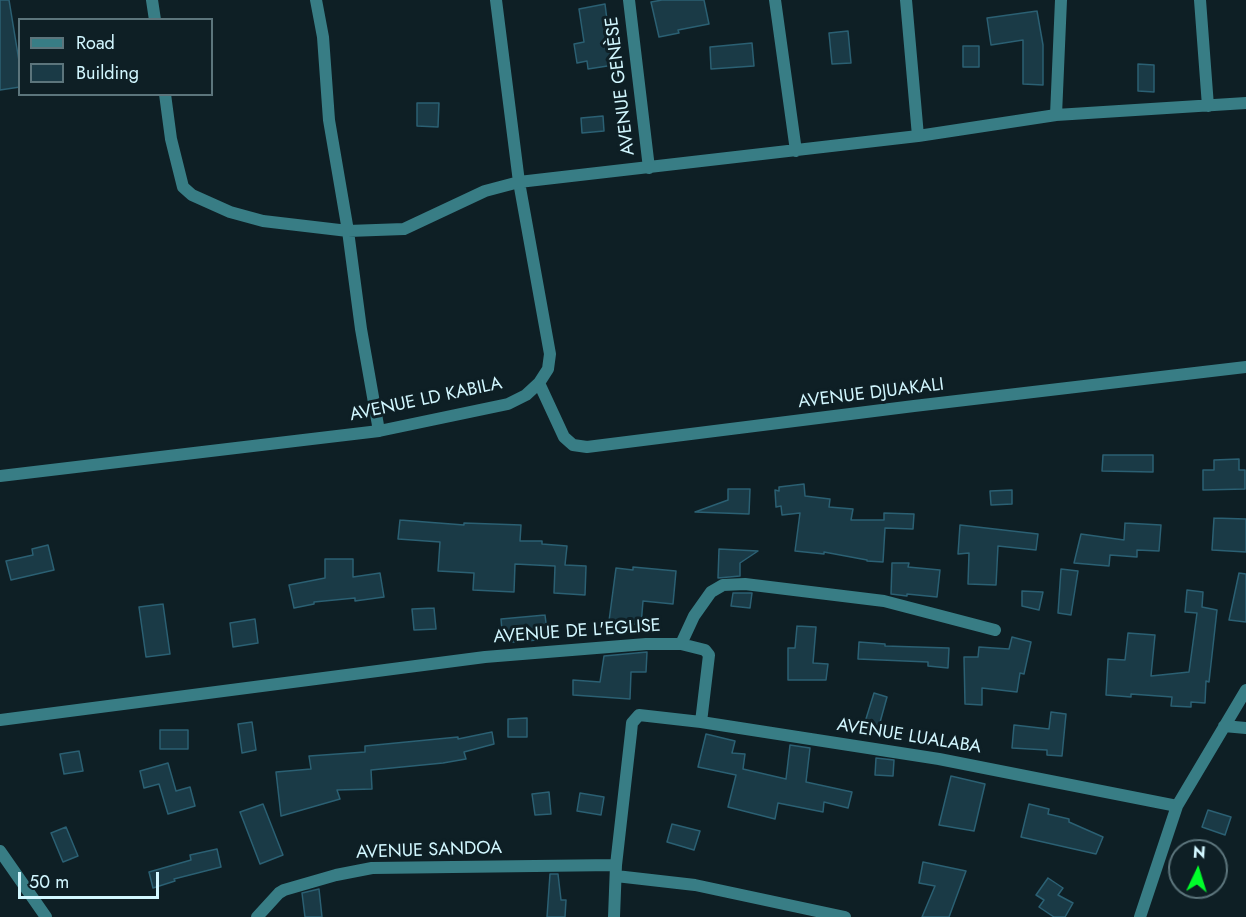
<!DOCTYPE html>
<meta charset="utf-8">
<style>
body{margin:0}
#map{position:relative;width:1246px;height:917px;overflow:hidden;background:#0e1f25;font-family:Jost,sans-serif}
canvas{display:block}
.legend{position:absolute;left:18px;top:18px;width:195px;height:78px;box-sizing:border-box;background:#0e1f25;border:2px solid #5c757c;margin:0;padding:8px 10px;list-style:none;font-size:18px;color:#d2f7ff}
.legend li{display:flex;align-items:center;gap:12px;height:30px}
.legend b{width:30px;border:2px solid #5c757c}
.north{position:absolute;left:1168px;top:839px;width:60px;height:60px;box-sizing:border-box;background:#0e1f25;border:2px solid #5c757c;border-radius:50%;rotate:4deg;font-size:16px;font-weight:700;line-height:24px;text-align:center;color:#d2f7ff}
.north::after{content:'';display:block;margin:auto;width:21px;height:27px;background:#00fd2a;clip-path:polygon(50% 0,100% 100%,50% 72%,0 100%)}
.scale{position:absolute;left:18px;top:872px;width:141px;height:27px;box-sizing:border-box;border:3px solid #d2f7ff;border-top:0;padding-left:8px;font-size:18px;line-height:21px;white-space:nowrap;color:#d2f7ff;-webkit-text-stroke:4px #0e1f25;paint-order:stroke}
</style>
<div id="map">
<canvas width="1246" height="917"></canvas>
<ul class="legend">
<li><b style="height:8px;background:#387d85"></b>Road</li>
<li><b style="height:16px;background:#1a3a46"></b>Building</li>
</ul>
<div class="north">N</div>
<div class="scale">50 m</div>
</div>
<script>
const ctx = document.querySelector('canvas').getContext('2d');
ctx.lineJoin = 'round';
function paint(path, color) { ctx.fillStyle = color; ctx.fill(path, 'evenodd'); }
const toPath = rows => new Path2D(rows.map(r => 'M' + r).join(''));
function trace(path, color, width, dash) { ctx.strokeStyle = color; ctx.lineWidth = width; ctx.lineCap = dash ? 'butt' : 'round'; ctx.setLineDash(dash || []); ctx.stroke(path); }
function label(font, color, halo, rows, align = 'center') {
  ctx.font = font + ' Jost,sans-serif'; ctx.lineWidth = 6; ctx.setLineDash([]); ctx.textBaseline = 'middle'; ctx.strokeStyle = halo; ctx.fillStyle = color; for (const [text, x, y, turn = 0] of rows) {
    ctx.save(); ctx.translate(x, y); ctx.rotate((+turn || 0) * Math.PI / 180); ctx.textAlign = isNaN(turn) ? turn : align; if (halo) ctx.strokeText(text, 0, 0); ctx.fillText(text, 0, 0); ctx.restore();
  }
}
const building = toPath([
 [0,0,9,0,20,67,20,87,0,90,0,0],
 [662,0,704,0,709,24,678,30,679,33,659,37,651,2,662,0],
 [605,4,607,20,614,19,617,40,610,41,614,65,588,69,587,61,577,63,574,44,584,42,579,9,605,4],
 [1037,11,1043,45,1043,85,1023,84,1023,40,991,45,987,18,1037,11],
 [848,31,851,63,832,64,829,33,848,31],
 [752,43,754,66,711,69,710,47,752,43],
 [963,46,979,46,979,67,963,67,963,46],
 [1138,64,1154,65,1154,92,1138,91,1138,64],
 [417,103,439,103,438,127,417,126,417,103],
 [603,116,604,131,582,133,581,118,603,116],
 [1103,455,1153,455,1153,472,1102,471,1103,455],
 [1239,459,1239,470,1245,470,1245,489,1203,490,1203,470,1214,470,1214,460,1239,459],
 [804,484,805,496,830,499,829,507,853,509,851,520,884,520,884,513,914,514,913,529,885,528,883,562,867,561,867,560,824,552,824,554,795,551,800,513,782,515,781,506,776,507,775,490,779,491,779,487,804,484],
 [728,489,750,489,749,514,695,512,728,500,728,489],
 [1012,490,1012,504,991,505,990,491,1012,490],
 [1214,518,1246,519,1246,552,1212,550,1214,518],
 [400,520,464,525,464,523,521,525,520,541,542,541,542,544,567,546,565,565,586,566,585,595,554,593,555,566,515,564,514,592,473,590,474,573,438,571,440,542,398,539,400,520],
 [1125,523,1161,525,1159,551,1137,550,1137,557,1110,555,1109,566,1074,563,1081,534,1124,540,1125,523],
 [960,525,1038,534,1036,550,998,546,996,585,968,584,969,553,958,554,960,525],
 [48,545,54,570,11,580,6,561,33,555,32,549,48,545],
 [719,549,758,551,740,563,740,576,718,578,719,549],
 [325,559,353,559,353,577,380,573,384,597,355,601,355,598,314,602,314,604,294,608,289,585,325,578,325,559],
 [892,563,909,563,908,567,940,570,937,597,907,594,907,596,891,594,892,563],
 [633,567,676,571,673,604,643,601,641,625,609,621,616,568,633,570,633,567],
 [1061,569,1078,571,1071,615,1058,613,1061,569],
 [1239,573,1246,574,1246,622,1229,620,1239,573],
 [1187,590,1203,592,1202,607,1217,610,1209,682,1206,681,1205,703,1191,702,1191,707,1171,706,1172,697,1131,694,1131,697,1106,695,1108,659,1125,660,1128,633,1155,635,1151,676,1189,672,1197,613,1185,612,1187,590],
 [1022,591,1043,592,1039,610,1022,606,1022,591],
 [733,593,752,593,750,608,731,606,733,593],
 [163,604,170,654,146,657,139,607,163,604],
 [434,608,436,629,414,630,412,609,434,608],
 [545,615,548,639,503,643,501,619,545,615],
 [255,619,258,643,233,647,230,623,255,619],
 [797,626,816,627,813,663,828,664,826,680,788,680,788,648,795,648,797,626],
 [1012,637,1031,642,1024,674,1020,673,1017,692,982,688,982,705,965,704,964,657,978,657,979,647,1009,649,1012,637],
 [859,642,885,644,885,646,949,648,948,668,928,666,928,662,858,659,859,642],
 [647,652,646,672,631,672,630,699,573,695,573,680,600,682,604,656,647,652],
 [874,693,887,697,879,726,865,722,874,693],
 [1051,712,1066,714,1062,756,1047,755,1047,750,1012,748,1014,725,1049,729,1051,712],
 [527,718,527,737,508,737,508,719,527,718],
 [252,722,256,750,242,753,238,724,252,722],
 [160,730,188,730,188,749,160,749,160,730],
 [492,732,494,744,464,752,466,759,443,763,371,770,372,789,337,790,340,799,281,816,276,772,311,769,309,756,365,752,365,746,458,737,458,739,492,732],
 [706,734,735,741,732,753,745,754,743,769,786,779,790,745,810,748,806,782,852,792,848,808,824,802,823,812,778,803,775,819,728,807,736,775,698,767,706,734],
 [79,751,83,771,64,774,60,754,79,751],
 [876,758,894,760,893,776,875,775,876,758],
 [168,763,176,791,190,787,195,806,168,814,159,784,144,788,140,771,168,763],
 [951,776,985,784,974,831,939,825,951,776],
 [549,792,551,814,535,815,532,794,549,792],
 [580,793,604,797,601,815,577,811,580,793],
 [263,804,283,855,260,864,240,812,263,804],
 [1029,804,1049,809,1048,814,1069,819,1069,822,1103,837,1096,854,1021,837,1029,804],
 [1208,810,1231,817,1225,835,1202,827,1208,810],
 [672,824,700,831,694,850,667,842,672,824],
 [66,827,78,856,63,862,51,833,66,827],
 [217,849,221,867,174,879,175,881,153,888,149,872,191,860,190,855,217,849],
 [923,862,966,871,949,917,922,917,935,886,919,883,923,862],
 [550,874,558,874,561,900,566,900,565,917,547,917,550,874],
 [1048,878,1063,888,1058,895,1073,903,1065,917,1054,917,1039,907,1044,900,1036,895,1048,878],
 [319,889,322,917,305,917,302,893,319,889]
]);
const minor = toPath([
 [152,0,155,20],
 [316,0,323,37,329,120,348,231,361,329,379,431],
 [629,0,649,168],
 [775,0,796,151],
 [906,0,918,136],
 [1200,0,1208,106],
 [165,94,171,139,183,187,192,195,230,212,263,221,348,231,404,229,485,191,519,182,918,136,1056,115,1246,103],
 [1056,115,1061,0],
 [539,383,564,437,573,445,587,447,914,406,1246,367],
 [0,476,379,431,508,404,526,395,539,383,548,369,550,354,519,182,496,0],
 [681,644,694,616,711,592,723,585,745,584,884,601,995,630],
 [0,720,485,657,646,644,681,644,705,650,709,655,701,722],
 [1224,726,1246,728],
 [0,851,46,917],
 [616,876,695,885,845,917],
 [257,917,279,893,284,890,336,875,372,868,616,865],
 [614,917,616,865,631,733,632,723,639,715,701,722,939,759,1177,806],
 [1140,917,1177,806,1246,690]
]);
const streetNames = [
 ["AVENUE GENÈSE",621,86,-97],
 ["AVENUE DJUAKALI",871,394,-7],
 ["AVENUE LD KABILA",426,400,-12],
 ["AVENUE DE L'EGLISE",577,632,-4],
 ["AVENUE LUALABA",909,737,9],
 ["AVENUE SANDOA",429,851,-2]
];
paint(building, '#1a3a46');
trace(building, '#2b6073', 1.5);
trace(minor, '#387d85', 12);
label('18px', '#d2f7ff', '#0e1f25', streetNames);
</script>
